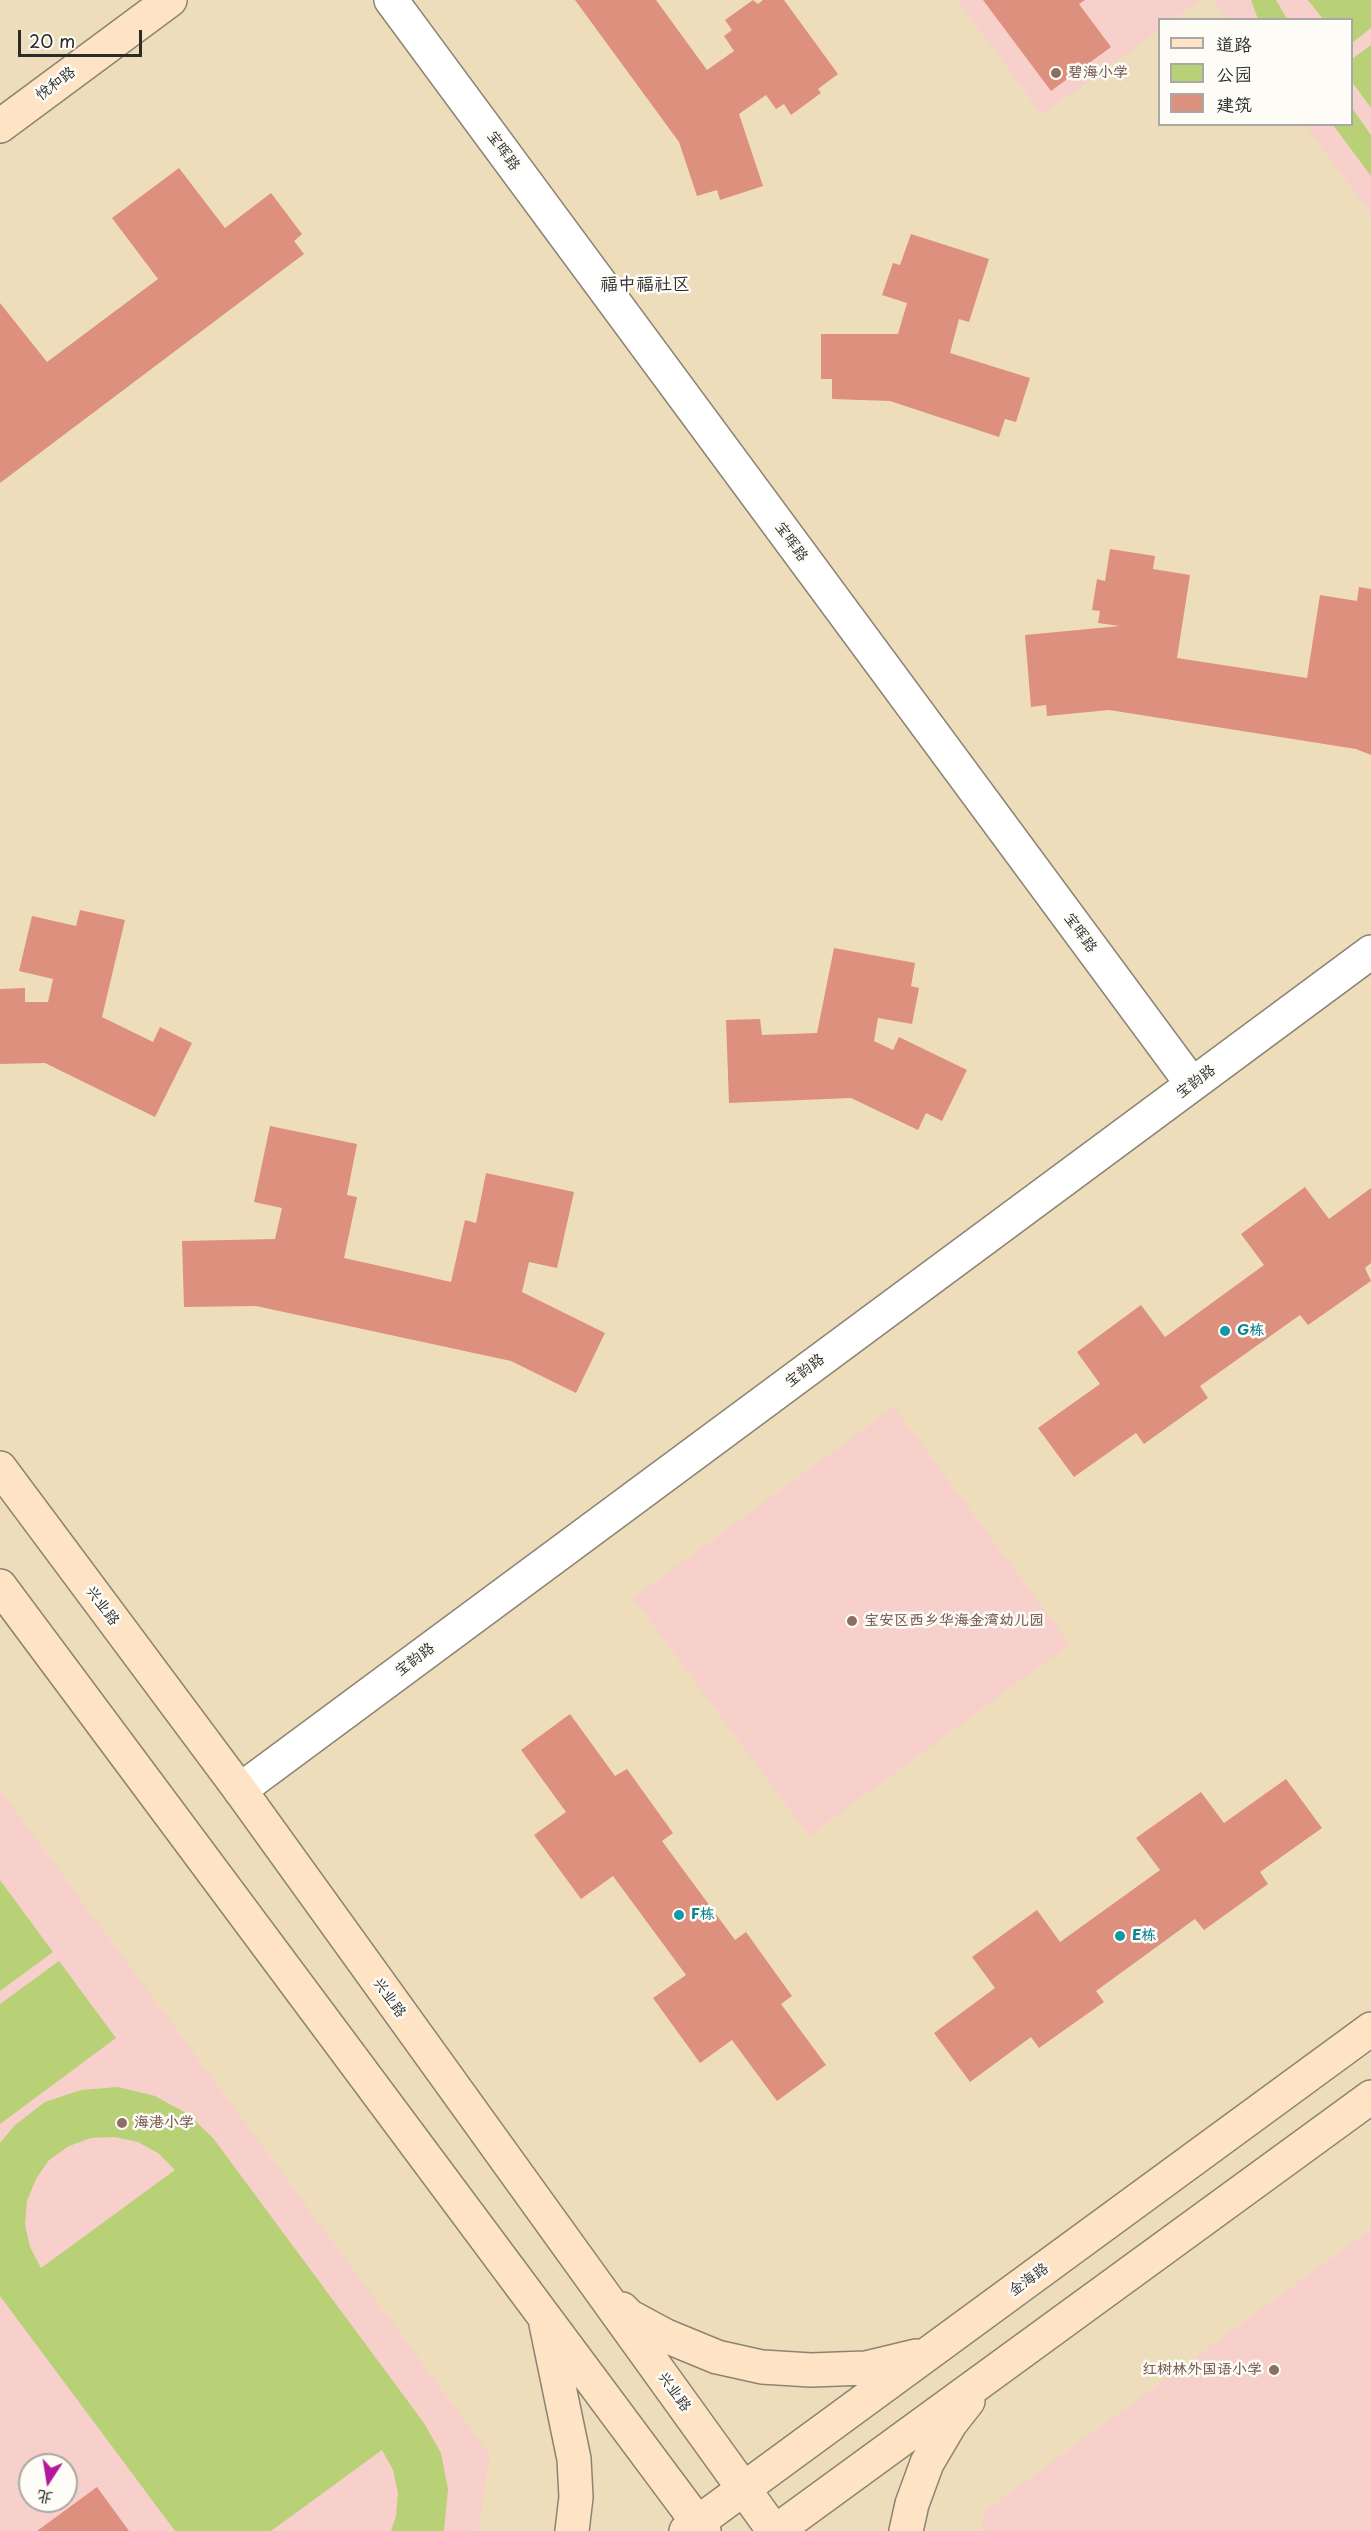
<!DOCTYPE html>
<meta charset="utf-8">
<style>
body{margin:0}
#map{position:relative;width:1371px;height:2531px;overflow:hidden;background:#edb;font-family:"Playpen Sans","LXGW WenKai TC",sans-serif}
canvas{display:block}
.legend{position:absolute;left:1158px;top:18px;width:195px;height:108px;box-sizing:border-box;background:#fdfcf7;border:2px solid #a9a8a5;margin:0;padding:8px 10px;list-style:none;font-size:18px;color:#2b2b2b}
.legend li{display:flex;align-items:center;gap:12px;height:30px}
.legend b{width:30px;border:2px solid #a9a8a5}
.north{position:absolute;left:18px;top:2453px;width:60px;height:60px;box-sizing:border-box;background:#fdfcf7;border:2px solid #a9a8a5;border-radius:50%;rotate:192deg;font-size:16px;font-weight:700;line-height:24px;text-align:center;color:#2b2b2b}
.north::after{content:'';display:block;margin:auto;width:21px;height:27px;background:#b5179e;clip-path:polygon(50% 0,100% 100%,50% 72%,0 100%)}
.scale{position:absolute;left:18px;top:30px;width:124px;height:27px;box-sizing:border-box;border:3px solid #2b2b2b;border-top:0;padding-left:8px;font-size:18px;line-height:21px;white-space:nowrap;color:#2b2b2b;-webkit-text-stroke:4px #fdfcf7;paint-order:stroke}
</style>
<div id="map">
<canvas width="1371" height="2531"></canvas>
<ul class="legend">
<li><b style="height:8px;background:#fee4c5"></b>道路</li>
<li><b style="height:16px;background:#b8d176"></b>公园</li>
<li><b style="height:16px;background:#de907e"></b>建筑</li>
</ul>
<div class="north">北</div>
<div class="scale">20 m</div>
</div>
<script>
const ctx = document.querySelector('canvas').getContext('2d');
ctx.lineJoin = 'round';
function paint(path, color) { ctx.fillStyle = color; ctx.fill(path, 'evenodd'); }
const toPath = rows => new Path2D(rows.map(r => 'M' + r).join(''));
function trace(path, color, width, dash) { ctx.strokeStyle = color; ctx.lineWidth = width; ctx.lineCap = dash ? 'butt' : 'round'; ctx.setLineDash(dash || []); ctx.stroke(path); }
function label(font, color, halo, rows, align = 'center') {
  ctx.font = font + ' "Playpen Sans","LXGW WenKai TC",sans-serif'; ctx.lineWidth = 5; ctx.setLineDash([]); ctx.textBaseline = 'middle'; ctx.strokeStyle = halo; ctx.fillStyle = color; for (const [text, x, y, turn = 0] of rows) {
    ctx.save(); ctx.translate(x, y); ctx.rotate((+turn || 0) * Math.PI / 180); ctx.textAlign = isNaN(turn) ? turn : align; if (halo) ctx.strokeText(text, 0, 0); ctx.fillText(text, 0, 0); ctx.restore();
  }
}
const built = toPath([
 [957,0,1200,0,1174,19,1160,20,1159,30,1042,115],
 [1213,0,1371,0,1371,214,1305,125,1352,124,1352,20,1227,19],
 [894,1407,1070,1644,809,1836,633,1598],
 [0,1790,490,2455,478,2531,0,2531],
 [30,2465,66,2465,66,2501,30,2501],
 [1371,2229,1371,2531,981,2531,985,2511]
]);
const green = toPath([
 [1251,0,1276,0,1287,19,1258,19],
 [1308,0,1371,0,1371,28,1352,43,1352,20,1323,19],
 [1371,45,1371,108,1352,82,1352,59],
 [1352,108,1371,135,1371,176,1333,125,1352,124],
 [0,1880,53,1952,0,1991],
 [59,1961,116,2038,0,2124,0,2004],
 [118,2087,155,2096,188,2114,213,2138,424,2423,441,2453,448,2489,444,2531,391,2531,396,2516,398,2493,393,2470,382,2450,271,2531,175,2531,0,2296,0,2143,15,2125,45,2102,81,2090],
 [114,2137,138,2142,158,2153,175,2170,41,2268,30,2247,25,2225,27,2201,36,2179,49,2160,69,2146,91,2138]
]);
const building = toPath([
 [575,0,656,0,707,70,734,51,724,36,732,30,725,20,753,0,758,4,763,0,784,0,838,74,818,89,821,93,791,115,784,104,776,109,766,95,739,114,763,186,720,200,717,190,697,196,679,142],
 [983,0,1085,0,1079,4,1111,47,1051,91],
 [179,168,225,228,271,193,302,234,294,241,304,254,0,483,0,303,47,362,158,279,112,218],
 [911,234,989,259,969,322,959,319,950,353,1030,378,1016,422,1005,419,999,437,890,401,832,399,832,379,821,379,821,334,898,334,907,303,882,295,893,263,900,265],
 [1110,549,1155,556,1153,569,1190,575,1177,658,1307,678,1320,595,1357,601,1359,587,1371,589,1371,755,1356,749,1109,710,1047,716,1046,705,1031,707,1025,635,1120,626,1098,623,1100,611,1092,610,1097,579,1105,581],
 [80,910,125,920,102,1017,153,1042,160,1027,192,1043,155,1117,45,1063,0,1064,0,989,25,988,25,1002,48,1002,53,979,19,971,32,916,76,926],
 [834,948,915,963,911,986,919,988,912,1024,878,1018,874,1041,893,1050,899,1037,967,1070,942,1121,926,1113,918,1130,851,1098,729,1103,726,1020,760,1019,762,1035,817,1033],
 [270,1126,357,1144,347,1195,357,1197,344,1258,398,1270,451,1282,465,1220,476,1223,486,1173,574,1192,557,1268,529,1262,522,1292,605,1333,576,1393,511,1361,256,1306,184,1307,182,1241,275,1239,282,1208,254,1202],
 [1305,1187,1329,1219,1371,1188,1371,1263,1365,1268,1371,1281,1308,1325,1300,1315,1200,1386,1208,1398,1144,1444,1136,1433,1074,1477,1038,1428,1100,1384,1077,1352,1141,1305,1165,1337,1264,1265,1241,1234],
 [570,1714,615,1776,627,1769,673,1833,662,1841,735,1940,746,1932,792,1996,781,2004,826,2065,777,2101,732,2040,700,2063,653,1998,686,1975,613,1876,581,1899,534,1835,566,1812,521,1750],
 [1286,1779,1322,1828,1260,1872,1268,1884,1204,1930,1195,1919,1096,1991,1104,2002,1039,2048,1031,2037,970,2082,934,2033,995,1988,972,1957,1037,1910,1060,1942,1160,1870,1136,1838,1201,1792,1224,1823],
 [97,2487,129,2531,37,2531]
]);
const street = toPath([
 [391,0,1192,1084],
 [240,1790,1371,952]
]);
const secondary = toPath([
 [0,126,170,0],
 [0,1468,240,1790,774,2531],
 [0,1586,704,2531],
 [622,2309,629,2316,666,2336,717,2357,762,2367,811,2370,866,2368,916,2356],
 [546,2324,574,2459,576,2497,572,2531],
 [686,2531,1371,2029],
 [776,2531,1371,2097],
 [906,2531,912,2504,927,2463,950,2424,968,2401]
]);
const markers = [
 [1056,73,6,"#8d6e63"],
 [1225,1331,6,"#0f9aa8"],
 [852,1621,6,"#8d6e63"],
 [679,1915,6,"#0f9aa8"],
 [1120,1936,6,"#0f9aa8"],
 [122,2123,6,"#8d6e63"],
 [1274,2370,6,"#8d6e63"]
];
const educationNames = [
 ["碧海小学",1068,73],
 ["宝安区西乡华海金湾幼儿园",864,1621],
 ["海港小学",134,2123],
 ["红树林外国语小学",1262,2370,"right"]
];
const streetNames = [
 ["悦和路",56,84,-37],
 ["宝晖路",503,151,54],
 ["宝晖路",791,542,54],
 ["宝晖路",1080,933,54],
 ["宝韵路",1196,1082,-37],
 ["宝韵路",805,1371,-37],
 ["兴业路",102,1606,53],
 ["宝韵路",415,1660,-37],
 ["兴业路",389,1998,54],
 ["金海路",1029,2280,-36],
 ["兴业路",674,2392,54]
];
const cultureNames = [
 ["G栋",1237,1331],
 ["F栋",691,1915],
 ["E栋",1132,1936]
];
const quarterNames = [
 ["福中福社区",645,285]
];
paint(built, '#f7d0cc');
paint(green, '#b8d176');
paint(building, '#de907e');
trace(street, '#8c8473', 36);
trace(secondary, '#8c8473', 36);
trace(street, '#fff', 33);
trace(secondary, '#fee4c5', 33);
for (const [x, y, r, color] of markers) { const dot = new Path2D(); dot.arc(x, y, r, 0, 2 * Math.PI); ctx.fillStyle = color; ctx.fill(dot); trace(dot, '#fdfcf7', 2); }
label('bold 15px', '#785e54', '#fdfcf7', educationNames, 'left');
label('15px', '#2b2b2b', '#fdfcf7', streetNames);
label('bold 15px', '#0d838f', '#fdfcf7', cultureNames, 'left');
label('18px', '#2b2b2b', '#fdfcf7', quarterNames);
</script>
